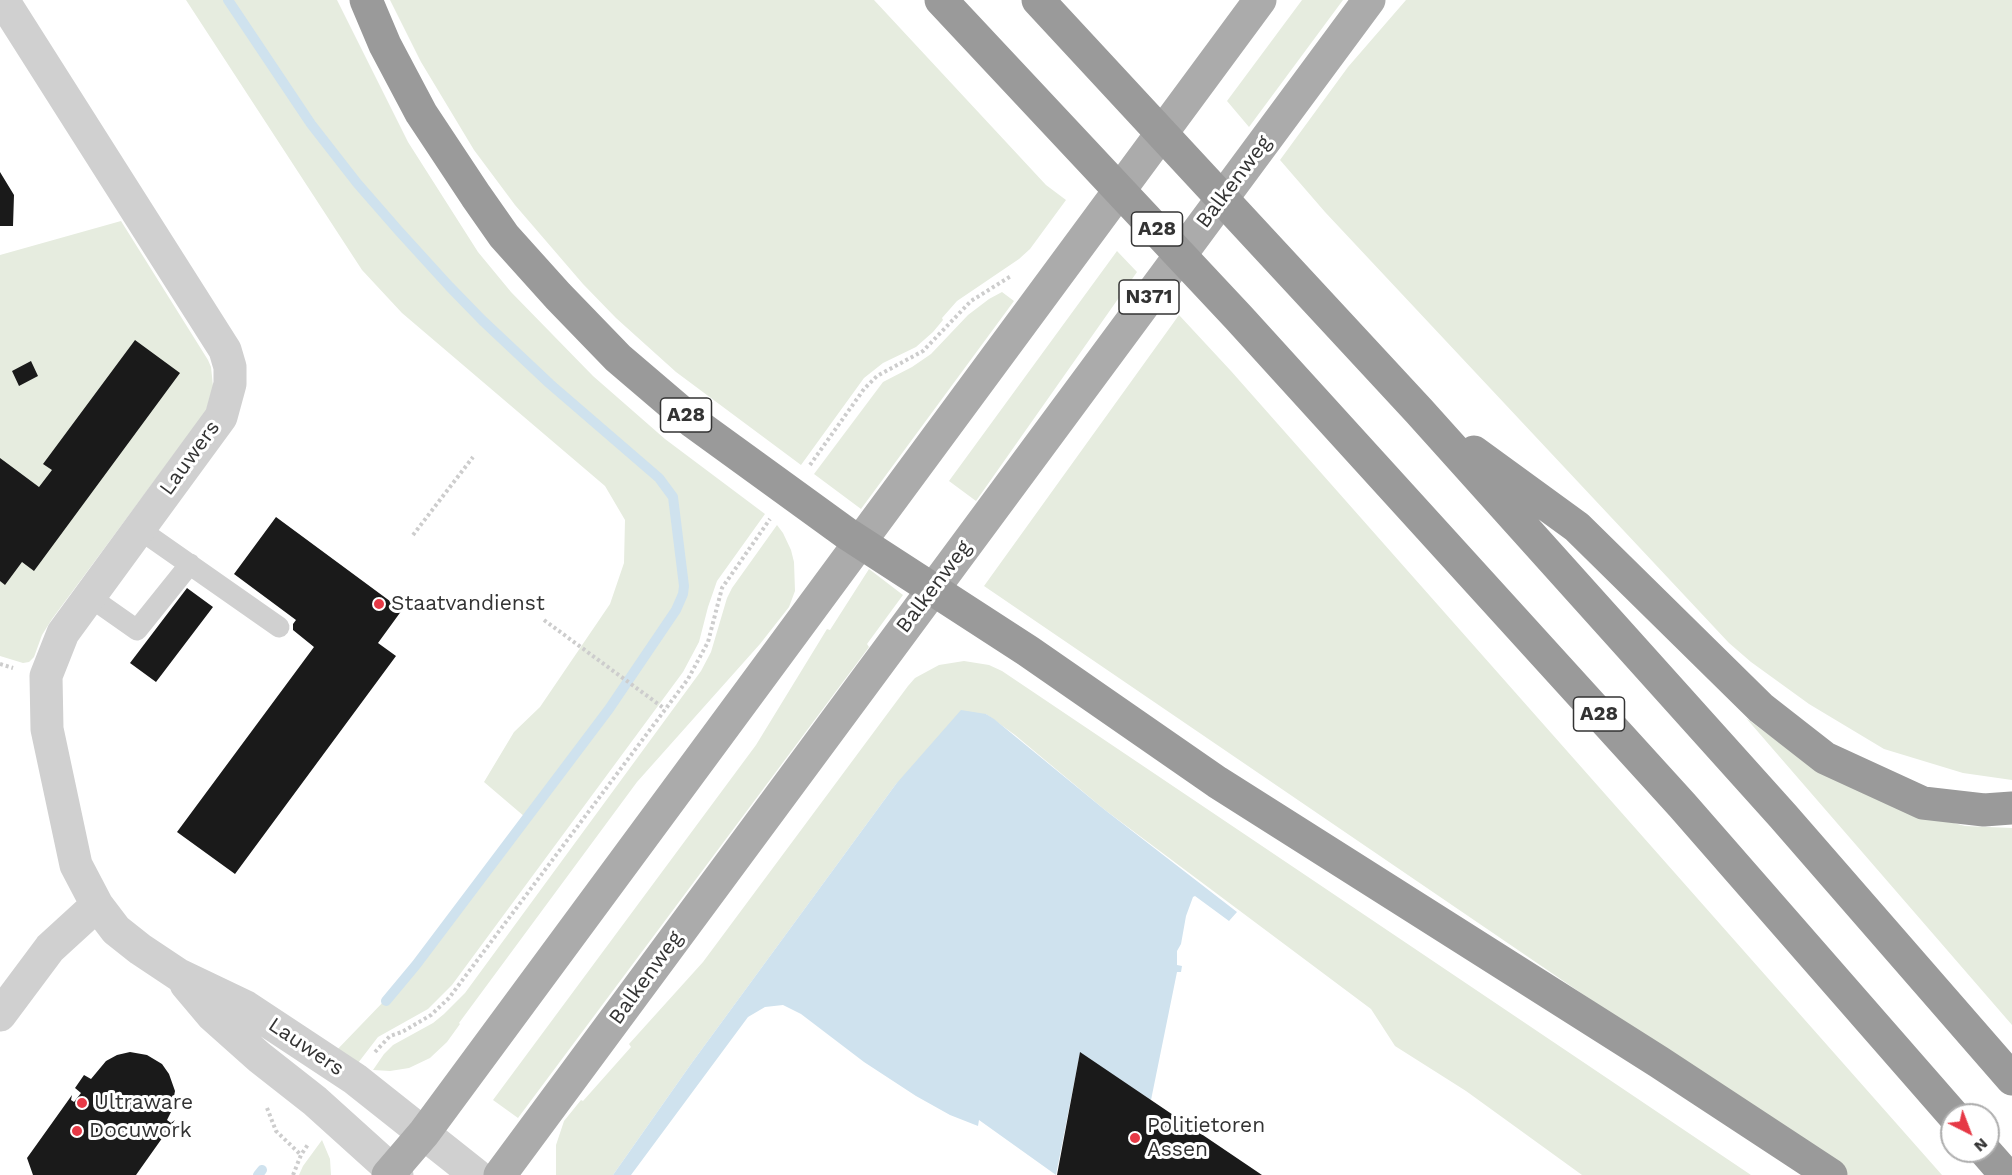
<!DOCTYPE html>
<style>
body{margin:0}
#map{position:relative;width:2012px;height:1175px;overflow:hidden;background:#fff;font-family:"Work Sans",sans-serif}
canvas{display:block}
.north{position:absolute;left:1940px;top:1103px;width:60px;height:60px;box-sizing:border-box;background:#fff;border:2px solid #adadad;border-radius:50%;rotate:138deg;font-size:16px;font-weight:700;line-height:24px;text-align:center;color:#333}
.north::after{content:'';display:block;margin:auto;width:21px;height:27px;background:#e63946;clip-path:polygon(50% 0,100% 100%,50% 72%,0 100%)}
</style>
<div id="map">
<canvas width="2012" height="1175"></canvas>
<div class="north">N</div>
</div>
<script>
const ctx = document.querySelector('canvas').getContext('2d');
ctx.lineJoin = 'round';
function paint(path, color) { ctx.fillStyle = color; ctx.fill(path, 'evenodd'); }
const toPath = rows => new Path2D(rows.map(r => 'M' + r).join(''));
function trace(path, color, width, dash) { ctx.strokeStyle = color; ctx.lineWidth = width; ctx.lineCap = dash ? 'butt' : 'round'; ctx.setLineDash(dash || []); ctx.stroke(path); }
function label(font, color, halo, rows, align = 'center') {
  ctx.font = font + ' "Work Sans",sans-serif'; ctx.lineWidth = 6; ctx.setLineDash([]); ctx.textBaseline = 'middle'; ctx.strokeStyle = halo; ctx.fillStyle = color; for (const [text, x, y, turn = 0] of rows) {
    ctx.save(); ctx.translate(x, y); ctx.rotate((+turn || 0) * Math.PI / 180); ctx.textAlign = isNaN(turn) ? turn : align; if (halo) ctx.strokeText(text, 0, 0); ctx.fillText(text, 0, 0); ctx.restore();
  }
}
const green = toPath([
 [186,0,337,0,408,142,478,252,511,292,593,376,665,439,765,514,717,581,708,607,699,642,683,672,452,985,428,1009,378,1037,358,1063,333,1054,386,999,525,817,484,782,514,732,540,707,610,604,624,563,625,520,605,486,402,313,362,270],
 [390,0,874,0,1046,185,1066,200,1030,249,1019,259,957,301,942,318,943,320,933,332,916,347,883,363,864,378,801,465,676,372,616,318,583,284,515,205,474,150,421,62],
 [1302,0,1343,0,1249,127,1227,101],
 [1406,0,2012,0,2012,780,1963,773,1884,749,1809,704,1751,662,1729,643,1325,212,1280,160,1348,67],
 [121,221,208,360,211,367,213,386,206,411,52,619,42,635,34,657,29,662,23,663,0,656,0,255],
 [1117,251,1137,272,976,501,949,481],
 [1002,292,1014,301,861,509,814,474,883,382,912,367,931,354,968,315,989,299],
 [1179,315,1231,371,1942,1175,1848,1175,984,586],
 [777,525,783,533,791,550,794,562,795,591,789,607,760,644,637,782,459,1023,460,1024,447,1042,430,1058,409,1068,390,1071,373,1070,384,1054,393,1045,433,1023,444,1014,465,993,701,671,711,652,727,598,732,588],
 [869,569,903,595,867,644,869,647,518,1118,493,1100,756,745,827,629,830,630],
 [964,661,989,665,1002,671,1751,1175,1582,1175,1466,1091,1395,1046,1371,1009,1105,810,1015,735,986,714,896,784,691,1064,613,1175,556,1175,556,1145,564,1121,581,1100,583,1101,631,1047,629,1044,703,962,908,686,915,678,939,665],
 [1746,718,1807,763,1898,808,1965,826,2012,828,2012,1025],
 [322,1140,330,1159,331,1175,299,1175,303,1166]
]);
const water = toPath([
 [961,710,986,714,994,719,1105,810,1237,912,1229,921,1195,896,1193,897,1186,916,1181,944,1177,951,1177,965,1182,966,1181,972,1177,972,1151,1100,1080,1053,1056,1175,979,1120,978,1126,950,1115,916,1096,864,1062,801,1014,783,1005,765,1007,748,1017,631,1175,613,1175,691,1064,896,784]
]);
const stream = toPath([
 [228,0,311,124,357,183,398,230,449,286,482,320,550,384,659,478,673,497,684,586,683,594,676,610,609,709,416,965,386,1001],
 [258,1175,262,1170]
]);
const building = toPath([
 [0,172,14,195,13,226,0,226],
 [135,340,180,373,34,571,22,562,5,585,0,581,0,458,39,487,52,470,43,464],
 [31,361,38,376,19,386,12,371],
 [276,517,402,610,378,643,396,656,235,874,177,832,314,647,293,630,293,624,296,620,234,574],
 [187,588,213,607,156,682,130,663],
 [130,1052,147,1055,162,1064,169,1074,175,1091,171,1112,167,1120,171,1123,175,1120,136,1175,33,1175,27,1158,72,1095,71,1100,74,1102,81,1093,75,1088,84,1075,91,1079,106,1061,117,1055],
 [1080,1052,1151,1100,1262,1175,1057,1175]
]);
const path = toPath([
 [810,465,864,389,877,376,923,351,971,301,1011,276],
 [413,535,473,457],
 [544,620,665,709],
 [0,664,13,668],
 [375,1052,390,1036,402,1032,431,1015,449,998,688,679,708,642,722,588,770,519],
 [267,1108,276,1131,301,1155],
 [293,1175,301,1155,309,1143]
]);
const lane = toPath([
 [139,529,279,627],
 [90,597,137,630,190,564]
]);
const street = toPath([
 [1,0,8,8,225,350,230,367,230,384,221,417,63,633,46,676,47,729,76,865,97,905,116,930,140,949,179,975,246,1007,355,1079,476,1175],
 [186,984,213,1016,259,1057,315,1101,397,1175],
 [0,1015,50,948,97,905]
]);
const primary = toPath([
 [388,1175,424,1133,1260,0],
 [500,1175,1369,0]
]);
const highway = toPath([
 [366,0,385,45,421,113,476,196,504,236,558,296,618,358,693,422,846,533,1028,651,1217,782,1659,1062,1831,1175],
 [941,0,1239,318,1682,805,1953,1115],
 [1038,0,1419,411,1783,816,2012,1079],
 [1474,452,1577,527,1761,708,1825,758,1923,803,1984,810,2012,808],
 [1985,1151,2006,1175]
]);
const markers = [
 [379,604,6,"#e63946"],
 [82,1103,6,"#e63946"],
 [77,1131,6,"#e63946"],
 [1135,1138,6,"#e63946"]
];
const shields = [
 [1157,229,51],
 [1149,297,60],
 [686,415,51],
 [1599,714,51]
];
const shieldNames = [
 ["A28",1157,229],
 ["N371",1149,297],
 ["A28",686,415],
 ["A28",1599,714]
];
const streetNames = [
 ["Balkenweg",1234,182,-53],
 ["Lauwers",190,458,-54],
 ["Balkenweg",934,587,-53],
 ["Balkenweg",646,978,-54],
 ["Lauwers",306,1047,34]
];
const poiNames = [
 ["Staatvandienst",391,604],
 ["Ultraware",94,1103],
 ["Politietoren",1147,1126],
 ["Assen",1147,1150],
 ["Docuwork",89,1131]
];
paint(green, '#e6ecdf');
paint(water, '#cfe2ee');
trace(stream, '#cfe2ee', 10);
paint(building, '#1a1a1a');
trace(path, '#cdcdcd', 4, [3, 3]);
trace(lane, '#d0d0d0', 21);
trace(street, '#d0d0d0', 33);
trace(primary, '#ababab', 33);
trace(highway, '#9a9a9a', 33);
for (const [x, y, r, color] of markers) { const dot = new Path2D(); dot.arc(x, y, r, 0, 2 * Math.PI); ctx.fillStyle = color; ctx.fill(dot); trace(dot, '#fff', 2); }
for (const [x, y, w] of shields) { const box = new Path2D(); box.roundRect(x - w / 2, y - 17, w, 34, 4.5); ctx.fillStyle = '#fff'; ctx.fill(box); trace(box, '#333', 1.5); }
label('bold 20px', '#333', null, shieldNames);
label('21px', '#333', '#fff', streetNames);
label('21px', '#333', '#fff', poiNames, 'left');
</script>
